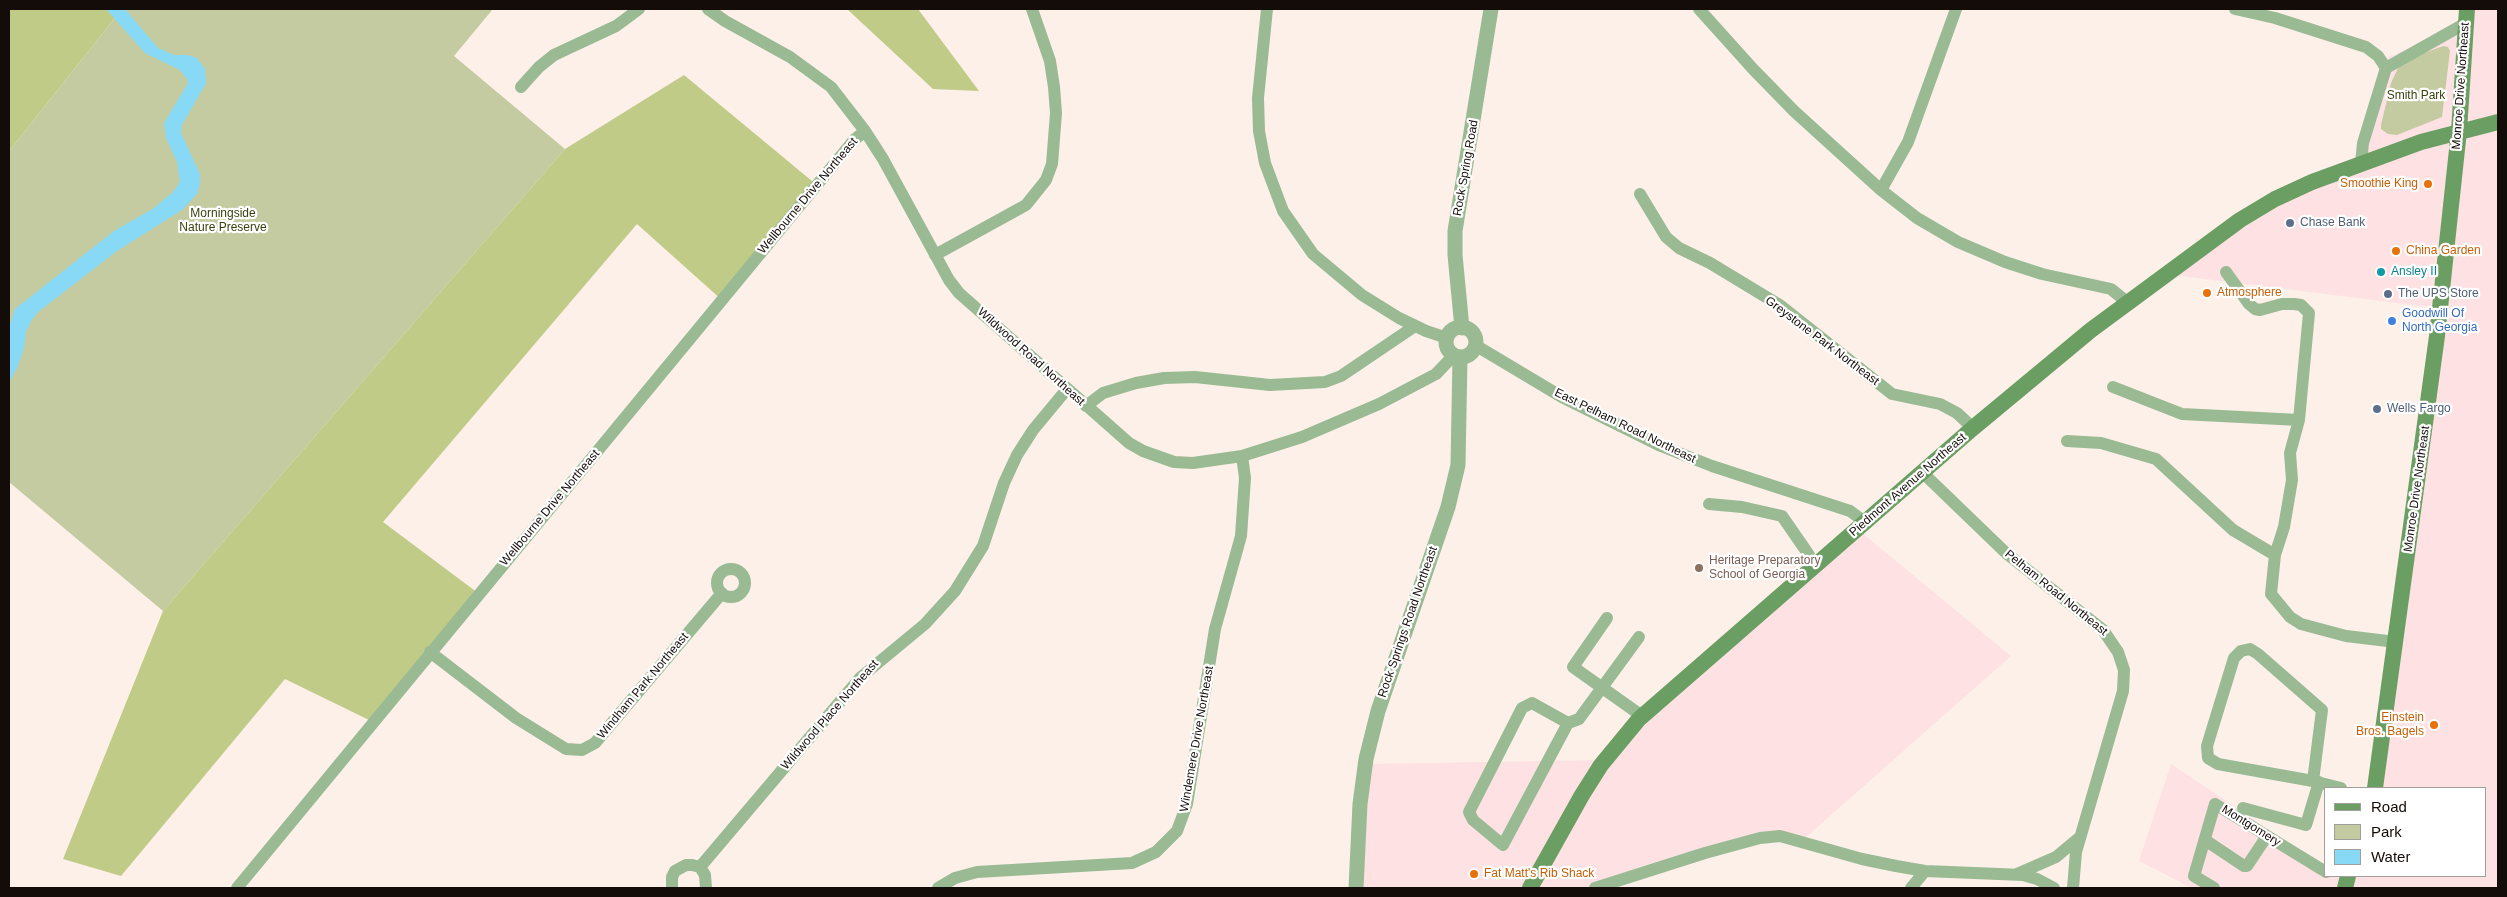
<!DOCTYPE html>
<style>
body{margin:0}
#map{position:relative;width:2507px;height:897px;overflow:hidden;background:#fdf0e9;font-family:Helvetica,sans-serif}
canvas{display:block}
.frame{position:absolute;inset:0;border:10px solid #130c08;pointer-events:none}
.legend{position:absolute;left:2324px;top:787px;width:162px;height:90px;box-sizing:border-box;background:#fff;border:1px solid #a19e9c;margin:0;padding:6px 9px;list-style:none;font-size:15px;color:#130c08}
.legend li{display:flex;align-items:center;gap:10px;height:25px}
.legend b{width:25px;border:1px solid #a19e9c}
</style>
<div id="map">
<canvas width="2507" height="897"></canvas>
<div class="frame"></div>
<ul class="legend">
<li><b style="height:6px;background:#6b9e62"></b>Road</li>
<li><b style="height:14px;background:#c4cba0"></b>Park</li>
<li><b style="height:14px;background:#87d9f5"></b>Water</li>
</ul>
</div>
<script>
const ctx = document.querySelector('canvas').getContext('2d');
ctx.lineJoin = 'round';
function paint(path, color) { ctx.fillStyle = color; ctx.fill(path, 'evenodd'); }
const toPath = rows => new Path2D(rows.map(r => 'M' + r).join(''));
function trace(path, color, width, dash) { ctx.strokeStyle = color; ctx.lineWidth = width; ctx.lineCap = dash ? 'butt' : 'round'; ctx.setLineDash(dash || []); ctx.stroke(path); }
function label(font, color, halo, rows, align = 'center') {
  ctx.font = font + ' Helvetica,sans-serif'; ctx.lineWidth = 4.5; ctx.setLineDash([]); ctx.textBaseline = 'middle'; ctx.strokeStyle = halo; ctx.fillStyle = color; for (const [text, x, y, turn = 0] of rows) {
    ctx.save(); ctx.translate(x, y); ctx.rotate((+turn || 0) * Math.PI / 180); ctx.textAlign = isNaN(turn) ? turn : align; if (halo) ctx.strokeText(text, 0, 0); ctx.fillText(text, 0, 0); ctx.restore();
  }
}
const commercial = toPath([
 [2470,9,2498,9,2498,888,2192,888,2139,861,2171,764,2326,868,2326,876,2486,876,2486,788,2373,788,2438,308,2165,274,2267,204,2366,162,2383,60,2469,20],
 [1856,528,2011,656,1805,838,1737,839,1596,888,1357,888,1364,764,1609,760,1671,687]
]);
const green = toPath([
 [122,9,493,9,454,56,565,149,163,611,9,482,9,151],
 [2443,46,2448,47,2450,51,2442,117,2397,135,2388,134,2381,129,2381,125,2391,83,2398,68,2408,59]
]);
const forest = toPath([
 [9,9,122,9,9,151],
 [847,9,918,9,979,91,933,89],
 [684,75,818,186,723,301,637,224,383,522,478,593,371,721,285,679,121,876,63,859,163,611,565,149]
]);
const water = toPath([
 [106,9,125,9,158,48,174,55,188,55,197,58,205,69,206,83,182,125,181,133,200,174,200,184,197,194,182,210,117,251,38,312,31,321,26,332,24,348,17,368,9,383,9,327,15,309,114,231,154,208,173,192,180,182,177,162,166,138,164,123,188,83,187,79,180,70,145,53]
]);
const minor = toPath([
 [708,9,725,21,790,57,831,87,865,131,883,159,949,280,959,293,1129,443,1143,451,1174,462,1193,463,1242,456,1302,437,1379,404,1436,374,1454,355],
 [1267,9,1258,98,1259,131,1265,163,1283,211,1313,254,1362,295,1399,318,1426,331,1447,338],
 [1699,9,1753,69,1794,111,1881,190,1917,218,1958,242,2005,262,2042,274,2111,289,2127,302],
 [2235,9,2275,18,2366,47,2378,56,2386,68],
 [2386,68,2466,23],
 [521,87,539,67,554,55,616,26,639,9],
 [2361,164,2363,143,2386,68],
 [1881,190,1908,142,1956,9],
 [1640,194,1666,237,1679,248,1710,263,1781,306,1892,394,1940,404,1957,413,1973,428],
 [935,255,1026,205,1046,180,1052,164,1056,113,1054,87,1050,61,1032,9],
 [2226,272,2249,304,2255,309,2260,310,2282,304,2294,304,2301,305,2309,313,2299,420,2290,453,2292,480,2284,527,2275,555,2271,594,2290,617,2301,624,2346,636,2396,642],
 [1475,345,1562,397,1661,446,1712,466,1850,511,1865,522],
 [2113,387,2182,414,2299,420],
 [1086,406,1103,393,1136,383,1164,378,1195,377,1270,385,1325,382,1341,376,1415,326],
 [2067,441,2101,443,2156,459,2233,530,2275,555],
 [1922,472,2006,553,2103,630,2118,652,2124,670,2123,691,2076,852,2073,888],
 [1709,504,1742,507,1782,516,1809,555,1809,570],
 '717 583a14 14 0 1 1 28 0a14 14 0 1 1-28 0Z',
 [1607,618,1573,667,1642,716],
 [430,652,516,718,566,749,582,750,595,743,722,593],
 [1532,703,1568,723,1503,845,1473,820,1469,812,1522,708,1532,703],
 [1568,723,1579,719,1639,637],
 [2313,781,2322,710,2258,654,2250,649,2241,651,2234,658,2207,746,2208,758,2218,764,2313,781,2341,788],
 [2243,808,2306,825,2319,782],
 [2205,840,2244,866,2247,866,2267,836],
 [700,867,861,677,925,624,955,591,983,546,1004,483,1017,455,1033,430,1067,389],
 [2017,874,2056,857,2080,837],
 [237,888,854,140,865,131],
 [672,888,672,877,675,871,686,865,692,865,700,867,705,875,706,888],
 [938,888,955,878,977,872,1132,863,1156,852,1177,831,1187,804,1215,629,1241,536,1245,478,1242,456],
 [1595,888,1705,853,1760,838,1780,836,1862,859,1896,866,1925,871,2023,875,2037,879,2054,888],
 [1911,888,1925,871],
 [2214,888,2194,876,2215,804,2326,872]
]);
const tertiary = toPath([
 '1446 342a15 15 0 1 1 30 0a15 15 0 1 1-30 0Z',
 [1462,328,1455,255,1455,231,1491,9],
 [1356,888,1360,804,1366,759,1378,711,1448,507,1458,465,1460,357]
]);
const secondary = toPath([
 [2375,788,2437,336,2459,131,2467,9],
 [1530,888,1582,795,1601,765,1639,719,1973,428,2091,330,2240,220,2275,199,2312,182,2421,142,2498,122],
 [2345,888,2348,876]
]);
const markers = [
 [2428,184,5,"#e8710a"],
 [2290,223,5,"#5c6f8a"],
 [2396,251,5,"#e8710a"],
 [2381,272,5,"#0f9aa8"],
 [2207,293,5,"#e8710a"],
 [2388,294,5,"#5c6f8a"],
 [2392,321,5,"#3f7fe0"],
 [2377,409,5,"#5c6f8a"],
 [1699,568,5,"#8d6e63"],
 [2434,725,5,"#e8710a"],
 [1474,874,5,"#e8710a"]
];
const streetNames = [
 ["Monroe Drive Northeast",2461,86,-86],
 ["Rock Spring Road",1466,168,-80],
 ["Wellbourne Drive Northeast",808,196,-50],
 ["Greystone Park Northeast",1822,341,37],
 ["Wildwood Road Northeast",1031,357,42],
 ["East Pelham Road Northeast",1625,426,26],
 ["Piedmont Avenue Northeast",1908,485,-41],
 ["Monroe Drive Northeast",2417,489,-82],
 ["Wellbourne Drive Northeast",550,508,-50],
 ["Pelham Road Northeast",2056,593,39],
 ["Rock Springs Road Northeast",1408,622,-71],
 ["Windham Park Northeast",643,686,-50],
 ["Wildwood Place Northeast",830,715,-49],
 ["Windemere Drive Northeast",1197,739,-80],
 ["Montgomery",2251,826,32]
];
const parkNames = [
 ["Smith Park",2416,96],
 ["Morningside",223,214],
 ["Nature Preserve",223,228]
];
const foodNames = [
 ["Smoothie King",2418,184,"right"],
 ["China Garden",2406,251],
 ["Atmosphere",2217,293],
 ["Einstein",2424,718,"right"],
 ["Bros. Bagels",2424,732,"right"],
 ["Fat Matt's Rib Shack",1484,874]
];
const serviceNames = [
 ["Chase Bank",2300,223],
 ["The UPS Store",2398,294],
 ["Wells Fargo",2387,409]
];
const cultureNames = [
 ["Ansley II",2391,272]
];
const shopNames = [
 ["Goodwill Of",2402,314],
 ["North Georgia",2402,328]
];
const educationNames = [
 ["Heritage Preparatory",1709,561],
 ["School of Georgia",1709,575]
];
paint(commercial, '#fde1e3');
paint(green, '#c4cba0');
paint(forest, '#c1cb88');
paint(water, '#87d9f5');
trace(minor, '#99ba92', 12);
trace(tertiary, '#99ba92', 15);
trace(secondary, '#6b9e62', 16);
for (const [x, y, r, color] of markers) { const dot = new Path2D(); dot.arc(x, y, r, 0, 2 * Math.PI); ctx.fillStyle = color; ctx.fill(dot); trace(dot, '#fff', 2); }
label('12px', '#130c08', '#fff', streetNames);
label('12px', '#3a400d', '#fff', parkNames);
label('12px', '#c56008', '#fff', foodNames, 'left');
label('12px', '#4e5e75', '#fff', serviceNames, 'left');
label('12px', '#0d838f', '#fff', cultureNames, 'left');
label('12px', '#366cbe', '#fff', shopNames, 'left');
label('12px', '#785e54', '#fff', educationNames, 'left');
</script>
